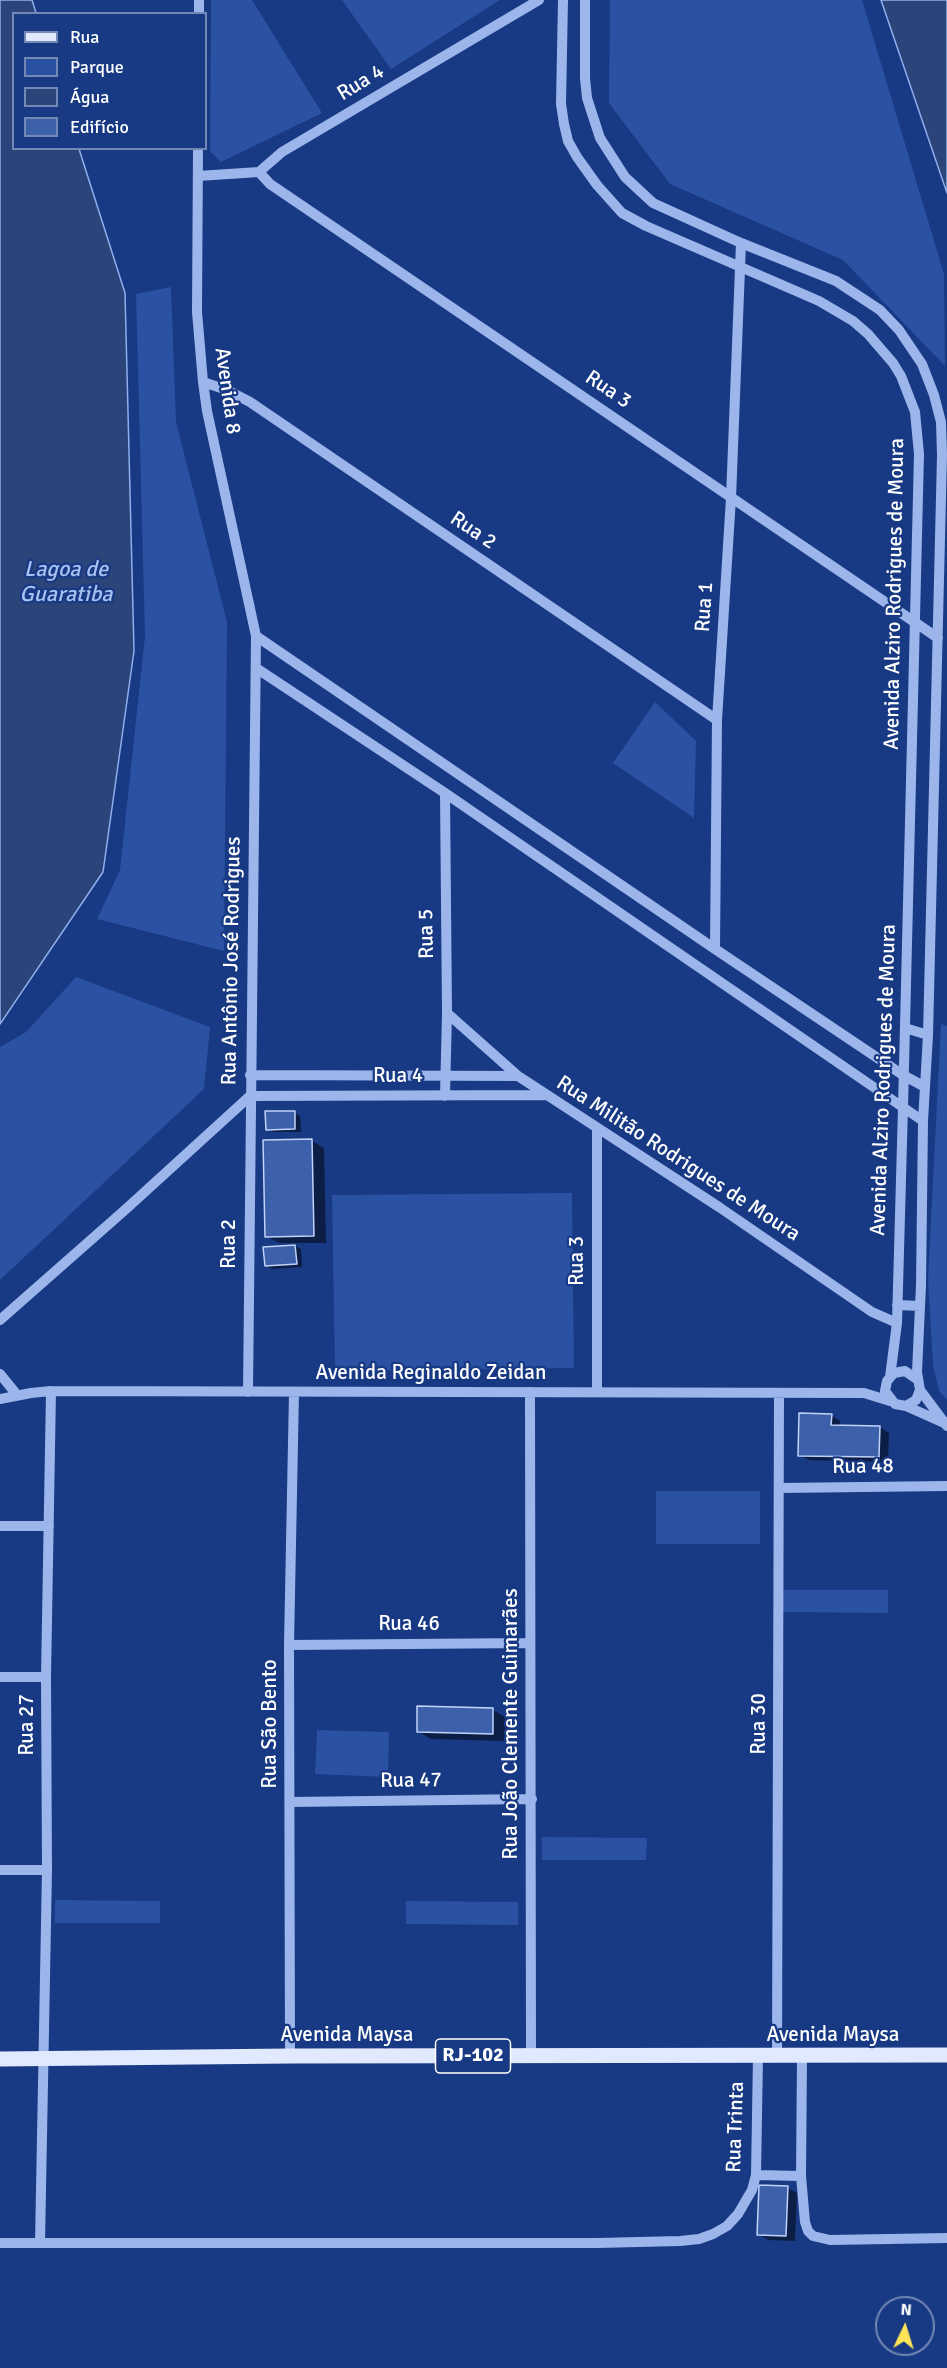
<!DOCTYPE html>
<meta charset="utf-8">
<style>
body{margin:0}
#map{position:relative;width:947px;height:2368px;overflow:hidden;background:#183983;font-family:Signika,sans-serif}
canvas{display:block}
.legend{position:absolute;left:12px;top:12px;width:195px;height:138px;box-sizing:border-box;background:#183983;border:2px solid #7488b5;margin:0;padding:8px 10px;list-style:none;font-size:18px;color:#fff}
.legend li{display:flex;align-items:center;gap:12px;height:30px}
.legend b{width:30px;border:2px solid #7488b5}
.north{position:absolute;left:875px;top:2296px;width:60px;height:60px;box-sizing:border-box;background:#183983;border:2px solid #7488b5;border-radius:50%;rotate:4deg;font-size:16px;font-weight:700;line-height:24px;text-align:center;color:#fff}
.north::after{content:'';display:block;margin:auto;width:21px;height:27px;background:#ffe457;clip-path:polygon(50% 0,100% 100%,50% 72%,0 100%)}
</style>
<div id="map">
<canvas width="947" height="2368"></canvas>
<ul class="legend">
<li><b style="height:8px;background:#e1e9ff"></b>Rua</li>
<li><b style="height:16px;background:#2b51a2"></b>Parque</li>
<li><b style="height:16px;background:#2b447a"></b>Água</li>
<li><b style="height:16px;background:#3d60aa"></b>Edifício</li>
</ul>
<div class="north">N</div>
</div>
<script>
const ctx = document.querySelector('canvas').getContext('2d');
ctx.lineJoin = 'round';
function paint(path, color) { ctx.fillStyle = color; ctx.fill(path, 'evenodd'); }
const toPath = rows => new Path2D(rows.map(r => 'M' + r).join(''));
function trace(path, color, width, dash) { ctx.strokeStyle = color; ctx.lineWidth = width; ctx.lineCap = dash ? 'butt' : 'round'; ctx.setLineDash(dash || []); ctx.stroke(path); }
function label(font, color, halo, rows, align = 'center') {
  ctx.font = font + ' Signika,sans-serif'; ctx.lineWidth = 4.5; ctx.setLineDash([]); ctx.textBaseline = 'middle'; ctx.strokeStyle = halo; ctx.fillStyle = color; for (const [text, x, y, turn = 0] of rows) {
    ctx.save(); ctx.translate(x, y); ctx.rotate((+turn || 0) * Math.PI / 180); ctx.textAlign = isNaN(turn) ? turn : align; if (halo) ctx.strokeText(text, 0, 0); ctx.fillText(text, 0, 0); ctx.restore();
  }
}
const green = toPath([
 [211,0,252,0,322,113,221,162,210,151],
 [342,0,500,0,391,69],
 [610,0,862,0,944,274,945,366,843,260,670,184,609,103],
 [171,287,176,422,227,622,224,951,97,919,120,870,145,636,136,294],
 [655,702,696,741,694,818,613,763],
 [76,977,210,1027,204,1089,0,1280,0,1047,26,1032],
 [941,1024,947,1026,947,1400,939,1391,933,1365,928,1279],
 [572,1193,574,1368,335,1371,332,1195],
 [656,1491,760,1491,760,1544,656,1544],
 [783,1590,888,1590,888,1613,783,1612],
 [317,1730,389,1732,388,1777,315,1774],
 [542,1837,647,1838,646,1860,542,1860],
 [55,1900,160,1901,160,1923,55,1923],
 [406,1901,518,1902,518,1925,406,1924]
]);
const water = toPath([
 [0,0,32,0,36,13,14,14,14,148,79,149,125,293,134,651,103,872,0,1024,0,0],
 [881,0,947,0,947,193,881,0]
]);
const shadow = toPath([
 [295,1113,300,1116,301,1132,273,1132,267,1129],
 [312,1141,324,1148,326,1243,279,1243,266,1236],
 [295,1246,301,1249,302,1267,272,1269,266,1265],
 [831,1415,840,1421,840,1426,880,1427,889,1433,888,1462,809,1460,799,1455],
 [493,1710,505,1717,505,1741,431,1739,418,1731],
 [788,2188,797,2193,795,2241,768,2240,759,2234]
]);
const building = toPath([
 [265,1111,295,1111,295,1129,266,1130,265,1111],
 [312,1139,314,1236,265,1237,263,1140,312,1139],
 [295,1245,297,1264,265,1266,263,1247,295,1245],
 [799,1413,832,1414,831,1425,880,1426,879,1457,798,1456,799,1413],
 [417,1706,493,1708,493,1734,417,1732,417,1706],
 [759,2185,788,2186,786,2236,757,2235,759,2185]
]);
const minor = toPath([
 [563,0,561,104,564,124,568,141,577,157,597,185,622,213,646,226,819,301,853,321,868,334,893,363,901,376,915,412,919,454,903,1107,897,1323,890,1377],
 [585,0,585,78,587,98,600,138,625,177,653,203,741,243,836,281,880,310,899,330,922,364,934,395,941,422,942,455,928,1035,923,1121,921,1285,917,1372,920,1390,947,1426],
 [199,14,199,0],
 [198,148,197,312,203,382,207,411,256,636,248,1392],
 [259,172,270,184,938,638],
 [198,176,259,172,282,152,539,0],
 [203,382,227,390,250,402,717,720],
 [256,636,715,949,903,1075,925,1087],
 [256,668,445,793,923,1121],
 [715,949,717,720,731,498,741,243],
 [447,1013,518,1076,719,1207,872,1312,897,1323],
 [905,1028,928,1035],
 [250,1075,518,1076],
 [250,1096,546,1095],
 [445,1096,447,1013,445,793],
 [597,1129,597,1392],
 [897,1305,920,1306],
 [0,1320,126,1209,250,1096],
 [0,1374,17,1395],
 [918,1380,905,1371,894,1373,887,1381,885,1391,895,1404,906,1406,916,1400,920,1390],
 [530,1392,531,2056],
 [0,1399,31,1393,51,1391,864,1393,890,1401],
 [906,1406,944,1423],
 [779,1488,947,1486],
 [0,1526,49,1526],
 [289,1645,529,1643],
 [0,1677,46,1677],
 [290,1802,532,1799],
 [0,1870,47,1870],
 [290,2056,289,1645,294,1392],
 [777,2056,779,1393],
 [802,2056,801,2176,805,2222,808,2231,813,2236,830,2240,947,2238],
 [756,2175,801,2176],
 [0,2243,597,2243,680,2241,699,2239,713,2234,727,2226,738,2214,752,2190,756,2175,758,2056],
 [40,2243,47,1870,46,1677,51,1391]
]);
const major = toPath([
 [0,2059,290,2056,947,2055]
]);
const shields = [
 [473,2056,75]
];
const shieldNames = [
 ["RJ-102",473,2056]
];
const streetNames = [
 ["Rua 4",361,83,-31],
 ["Rua 3",608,390,34],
 ["Avenida 8",227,391,82],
 ["Rua 2",473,531,34],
 ["Avenida Alziro Rodrigues de Moura",895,594,-89],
 ["Rua 1",705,607,-86],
 ["Rua 5",427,934,-91],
 ["Rua Antônio José Rodrigues",232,961,-89],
 ["Rua 4",398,1076],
 ["Avenida Alziro Rodrigues de Moura",884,1080,-88],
 ["Rua Militão Rodrigues de Moura",678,1159,33],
 ["Rua 2",229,1244,-90],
 ["Rua 3",577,1261,-90],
 ["Avenida Reginaldo Zeidan",431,1373],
 ["Rua 48",863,1467,-1],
 ["Rua 46",409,1624],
 ["Rua São Bento",270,1724,-90],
 ["Rua João Clemente Guimarães",511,1724,-90],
 ["Rua 30",759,1724,-90],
 ["Rua 27",27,1725,-90],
 ["Rua 47",411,1781,-1],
 ["Avenida Maysa",347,2035],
 ["Avenida Maysa",833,2035],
 ["Rua Trinta",736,2127,-88]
];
const waterNames = [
 ["Lagoa de",66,570],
 ["Guaratiba",66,595]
];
paint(green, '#2b51a2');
paint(water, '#2b447a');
trace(water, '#8fafee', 1.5);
paint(shadow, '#0007');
paint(building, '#3d60aa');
trace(building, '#c1d3f9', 1.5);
trace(minor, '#9cb6ec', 10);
trace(major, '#e1e9ff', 15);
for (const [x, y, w] of shields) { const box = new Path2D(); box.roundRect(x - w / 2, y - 17, w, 34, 4.5); ctx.fillStyle = '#183983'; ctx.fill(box); trace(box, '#fff', 1.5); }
label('bold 20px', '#fff', null, shieldNames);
label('21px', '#fff', '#183983', streetNames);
label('italic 22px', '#a8c1f3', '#183983', waterNames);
</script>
